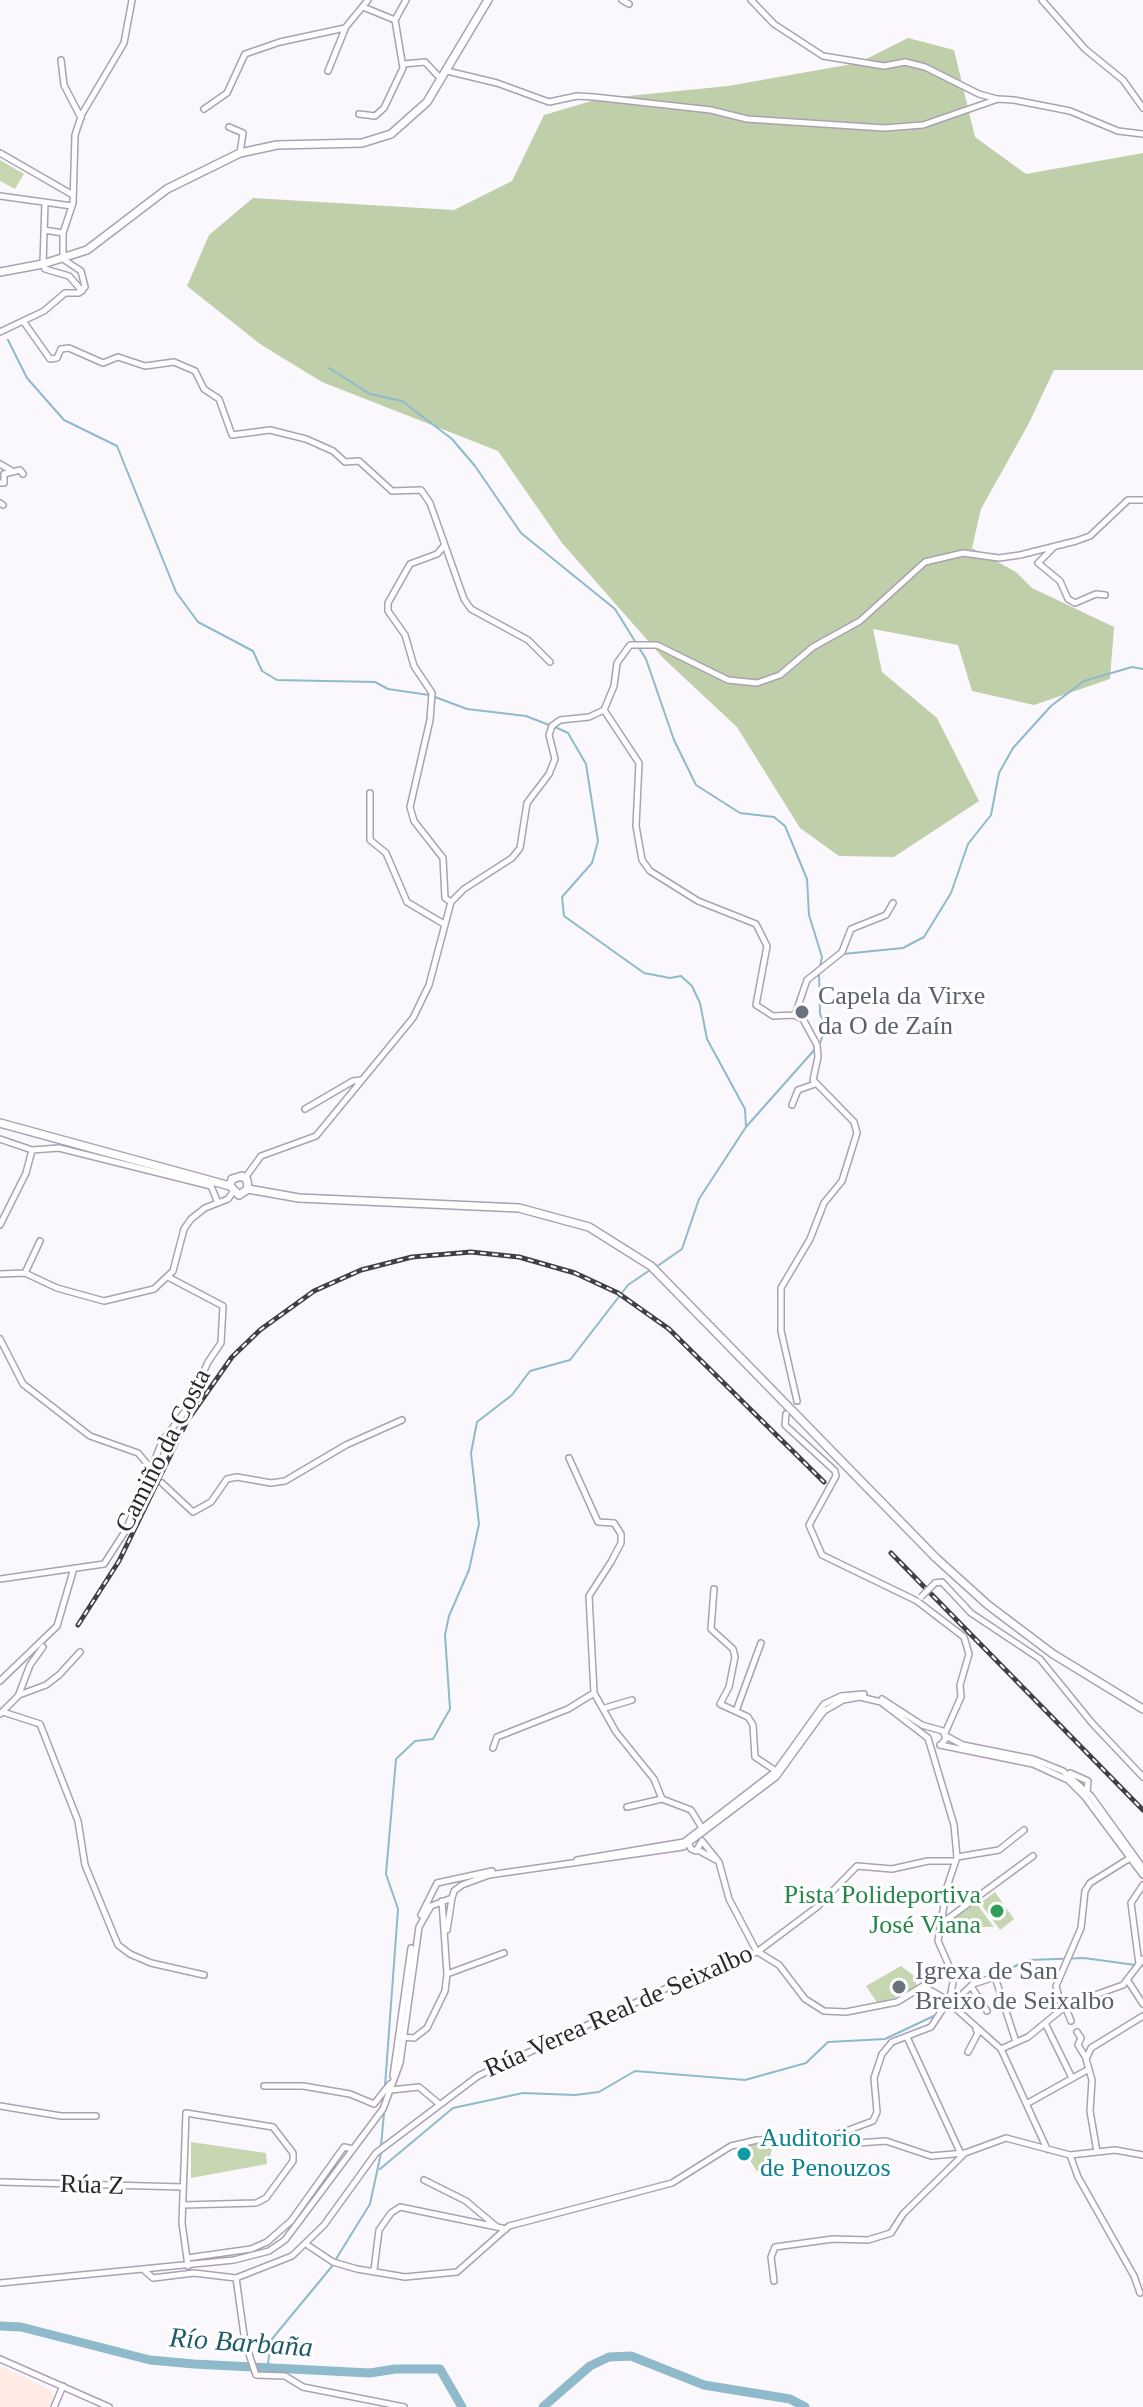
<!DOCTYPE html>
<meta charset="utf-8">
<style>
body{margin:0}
canvas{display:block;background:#faf8fc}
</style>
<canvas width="1143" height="2407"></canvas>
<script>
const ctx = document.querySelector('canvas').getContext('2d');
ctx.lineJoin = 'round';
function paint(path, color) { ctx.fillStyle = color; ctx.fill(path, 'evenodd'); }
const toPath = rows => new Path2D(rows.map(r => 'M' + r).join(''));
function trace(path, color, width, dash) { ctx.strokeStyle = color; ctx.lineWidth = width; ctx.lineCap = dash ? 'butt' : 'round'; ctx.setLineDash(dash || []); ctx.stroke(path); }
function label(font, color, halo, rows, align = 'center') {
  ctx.font = font + ' Georgia,serif'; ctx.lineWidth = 6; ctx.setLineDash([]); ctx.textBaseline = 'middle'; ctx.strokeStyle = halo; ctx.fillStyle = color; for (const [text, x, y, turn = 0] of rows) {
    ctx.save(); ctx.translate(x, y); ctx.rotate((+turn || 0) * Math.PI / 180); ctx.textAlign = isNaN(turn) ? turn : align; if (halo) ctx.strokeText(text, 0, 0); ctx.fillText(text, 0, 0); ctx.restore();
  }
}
const education = toPath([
 [0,2366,51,2390,53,2397,48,2407,0,2407]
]);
const green = toPath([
 [0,160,24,174,15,189,0,181],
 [995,1892,1014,1919,1000,1930,980,1903],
 [976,1903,994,1927,952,1927,954,1918],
 [901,1966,913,1975,917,1986,907,1992,899,1978,892,1982,897,1997,878,2004,866,1986],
 [191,2142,266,2153,267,2164,191,2178],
 [774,2142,765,2175,759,2174,751,2162,747,2145]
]);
const forest = toPath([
 [908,38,954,50,975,137,1026,174,1143,153,1143,370,1054,370,1029,423,981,509,972,548,1016,572,1032,588,1114,627,1110,679,1034,705,972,691,958,645,873,629,882,672,937,718,979,801,894,857,839,856,800,828,737,727,663,658,562,543,498,451,322,382,260,344,187,286,209,235,253,198,454,210,512,181,544,115,598,99,728,86,858,63]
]);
const stream = toPath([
 [8,340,27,378,64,420,117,446,176,592,198,622,253,651,262,671,277,680,375,682,388,689,429,695],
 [329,368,370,394,402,401,452,439,475,466,521,533,615,609,646,659,674,740,696,785,740,813,774,817,785,826,807,879,809,915,822,957,820,966],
 [435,697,467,709,526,716,549,725],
 [555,727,568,733,586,764,598,841,592,863,562,897,564,916,644,973,670,978,681,976,692,986,700,1003,707,1039,745,1109,746,1127,699,1199,682,1249,656,1267],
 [843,954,903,948,924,937,951,893,968,844,991,815,999,773,1013,748,1051,706,1084,681,1132,667,1143,669],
 [819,972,820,1014,826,1026,820,1043],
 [746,1127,816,1048],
 [997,1975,1028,1960,1084,1958,1143,1966],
 [385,2086,398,1909,386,1874,396,1759,415,1741,433,1739,450,1709,445,1635,449,1616,469,1570,479,1524,471,1453,477,1422,512,1395,530,1371,570,1360,628,1285,650,1270],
 [381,2146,384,2113],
 [380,2169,453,2108,523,2093,575,2095,599,2092,635,2071,745,2080,806,2063,828,2042,885,2039,938,2014],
 [336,2259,370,2204,381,2153],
 [267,2369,272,2339,333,2265]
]);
const river = toPath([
 [0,2326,21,2327,150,2360,194,2364,370,2373,395,2369,440,2369,462,2407],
 [543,2407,590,2366,609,2357,631,2356,704,2385,790,2399,805,2407]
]);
const minor = toPath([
 [622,0,629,4],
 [751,0,774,24,823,56,884,66,905,62,925,67,979,94,997,99],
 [1042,0,1085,49,1123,80,1143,108],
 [363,7,395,20],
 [61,60,64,85,81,118],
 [403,64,425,62,441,79],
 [328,71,345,29],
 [447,71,497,83,549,102,577,96,594,97,711,110,747,119,884,128,923,125,998,99,1014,100,1070,111,1118,131,1143,134],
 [204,109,227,93,245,54,280,42,345,28,368,0],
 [359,114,375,116,384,108,403,68,395,20,406,0],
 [229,127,243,133,240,153],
 [0,153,73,195],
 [0,196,72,206],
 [45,203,43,264,45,269,69,276,82,291],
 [44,230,63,233],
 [23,321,50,359,57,358,61,349,69,348,103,363,118,357,145,366,174,362,195,371,204,389,219,399,232,435,270,430,306,439,333,451,345,462,359,461,392,491,421,490,430,503,464,599,471,609,528,640,550,662],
 [0,332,44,311,65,293,79,293,85,287,81,271,63,259,63,233,73,203,75,135,82,114,124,43,132,0],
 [0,464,12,471],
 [0,483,4,483,4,474,20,470,23,474],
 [0,503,3,505],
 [444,546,437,554,410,564,388,603,388,611,405,635,414,666,432,693,430,720,410,807,414,821,443,858,445,898,451,902],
 [1054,547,1038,563,1060,581,1068,599,1075,603,1096,594,1105,595],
 [604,710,639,763,636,826,642,860,650,871,698,901,756,924,767,946,756,1005,773,1016,794,1015,803,1019,817,1045,818,1057,813,1080,854,1122,857,1133,842,1181,824,1203,810,1239,781,1288,781,1331,797,1401],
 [370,793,370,840,386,853,407,902,444,924],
 [795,1015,807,980,842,952,851,929,886,915,893,903],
 [792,1105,798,1090,815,1084],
 [305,1109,353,1081,361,1080],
 [0,1139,32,1150,59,1148,211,1186,218,1203],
 [245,1178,261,1156,316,1136,413,1018,429,985,451,902,464,889,512,858,520,848,527,803,549,774,555,759,549,735,552,726,560,720,589,717,604,710,614,686,617,663,630,645,657,645,728,680,757,683,780,675,813,647,860,621,925,562,963,553,999,558,1020,555,1076,541,1090,536,1128,500,1143,500],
 [0,1225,26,1173,32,1150],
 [25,1273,40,1241],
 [0,1274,25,1273,57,1288,104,1301,154,1289,173,1271,184,1229,191,1219,205,1208,228,1199,233,1192],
 [0,1339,23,1384,90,1436,138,1453,155,1473],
 [786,1414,785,1425,835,1471,836,1476,809,1525,822,1555,917,1601,964,1637,969,1654,960,1685,961,1697,945,1733],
 [569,1458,598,1522,614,1523,621,1534,621,1543,611,1562,589,1596,594,1693,616,1732,654,1779,662,1799,691,1810,702,1828],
 [162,1483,193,1512,211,1502,227,1479,237,1477,271,1483,285,1481,346,1445,402,1420],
 [0,1579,104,1564,126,1530,162,1442,188,1407,208,1362,221,1343,223,1306,170,1278],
 [935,1583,942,1582,971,1613,1040,1659,1092,1723,1143,1777],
 [714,1589,711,1629,733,1649,735,1657,729,1687,720,1704,748,1717,753,1725,755,1757,776,1771],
 [0,1681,57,1626,74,1568],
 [19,1694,30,1665,43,1647],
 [882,1699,922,1725,943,1731,946,1738,942,1744],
 [605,1708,632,1700],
 [736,1711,761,1643],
 [3,1712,40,1724,78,1821,85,1865,118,1945,130,1954,151,1963,204,1975],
 [0,1714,19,1695,46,1685,59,1675,80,1652],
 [946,1736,963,1745,1033,1759,1063,1771,1091,1796,1143,1868],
 [940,1745,1033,1764,1068,1780,1085,1797,1143,1875],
 [493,1748,497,1737,568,1709,594,1693],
 [1070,1773,1088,1781,1087,1793],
 [627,1807,662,1799],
 [702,1841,719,1862,729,1899,757,1952],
 [688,1842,691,1849,696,1851,702,1841],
 [698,1850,716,1860],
 [957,1857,999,1850,1024,1830],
 [577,1860,684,1842,776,1771,824,1704,841,1696,864,1694],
 [421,1915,437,1883,492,1871],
 [942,1923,1033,1856],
 [447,1930,452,1898],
 [758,1952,779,1965,805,1999,824,2011,846,2012,897,2002,923,1986,945,1999,1001,2049,1047,2149],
 [1139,1964,1131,1903,1143,1885],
 [447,1974,504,1953],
 [1128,1981,1143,2004],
 [926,1986,948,1966],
 [971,1986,987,2011],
 [950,2002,954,2002,973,1984,995,1977,1016,2042],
 [1065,2006,1071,2021],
 [1062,2009,1056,1986,1081,1928,1085,1891,1090,1883,1130,1858],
 [1046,2025,1072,2078],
 [1077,2032,1081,2038,1078,2045,1086,2058],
 [403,2037,414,2038,427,2028,445,1991,447,1974,442,1901],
 [907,2037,960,2152],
 [1001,2049,1028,2037,1067,2005,1123,1985,1143,1959],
 [968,2052,978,2033,976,2029],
 [393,2076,411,1948],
 [264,2086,303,2086,350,2094,374,2104,390,2084],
 [391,2090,419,2087,438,2103],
 [1028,2103,1089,2069],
 [0,2106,61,2116,96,2116],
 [834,2137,857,2143,886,2141,931,2156,965,2153,1006,2138,1070,2155,1115,2150,1143,2155],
 [1097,2152,1090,2111,1092,2080,1086,2059,1091,2048,1143,2016],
 [1070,2155,1078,2177,1134,2276,1140,2293],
 [424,2180,466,2201,497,2227,506,2229],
 [0,2182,183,2187],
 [183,2205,256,2203,266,2198,293,2161,293,2153,273,2127,186,2113,182,2223,188,2266],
 [187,2258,251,2249,267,2242,291,2221,344,2147,353,2149],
 [374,2270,379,2230,391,2213,400,2207,497,2227],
 [145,2271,153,2278,194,2273,236,2278,292,2256,324,2225,376,2153,478,2076,697,1974,757,1952,817,1907,857,1866,892,1869,928,1861,953,1861],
 [236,2278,245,2342,256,2375,285,2376,303,2387,404,2407],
 [774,2281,771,2257,775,2247,833,2239,868,2240,891,2233,903,2214,965,2153],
 [0,2283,234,2260,269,2251,285,2240,383,2109,400,2063,419,1927,431,1906,452,1898,454,1891,462,1885,489,1875,683,1847,776,1777,824,1711,843,1700,860,1697,881,1702,928,1738,954,1825,957,1857,947,1887,938,1941,954,1977,950,1998,931,2027,892,2042,882,2054,874,2078,877,2112,873,2121,827,2138,757,2140,731,2146,672,2183,509,2226,457,2272,405,2277,357,2269,333,2262,306,2244],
 [0,2359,109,2407],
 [54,2407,63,2386]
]);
const major = toPath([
 [0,272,43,264,87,250,167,189,240,153,277,145,362,143,391,134,427,102,488,0],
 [0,1123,230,1186],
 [230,1186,239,1195,248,1189,299,1198,519,1208,589,1227,651,1266,936,1558,988,1605,1053,1654,1143,1709],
 [230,1186,232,1179,242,1176,247,1180,248,1189]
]);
const rail = toPath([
 [891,1553,1143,1810],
 [78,1625,119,1561,187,1421,232,1357,260,1330,314,1291,361,1270,412,1257,471,1252,519,1257,575,1273,618,1293,669,1329,824,1482]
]);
const minorBridge = toPath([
 [921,1597,935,1583]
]);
const markers = [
 [802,1012,8,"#6b7280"],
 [997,1911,8,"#2e9e5b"],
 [899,1987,8,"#6b7280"],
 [744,2154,8,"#0f9aa8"]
];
const worshipNames = [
 ["Capela da Virxe",818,997],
 ["da O de Zaín",818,1027],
 ["Igrexa de San",915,1972],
 ["Breixo de Seixalbo",915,2002]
];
const streetNames = [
 ["Camiño da Costa",164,1451,-63],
 ["Rúa Verea Real de Seixalbo",619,2012,-24],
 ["Rúa Z",92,2186,2]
];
const leisureNames = [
 ["Pista Polideportiva",981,1896],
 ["José Viana",981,1926]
];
const cultureNames = [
 ["Auditorio",760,2139],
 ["de Penouzos",760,2169]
];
const waterNames = [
 ["Río Barbaña",241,2344,4]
];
paint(education, '#feebe3');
paint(green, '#c6d6b1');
paint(forest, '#bfcfaa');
trace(stream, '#8ebacb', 2);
trace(river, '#8ebacb', 9);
trace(minor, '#aba1b3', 8);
trace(major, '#aba1b3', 10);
trace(minor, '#fff', 5);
trace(major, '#fff', 7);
trace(rail, '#433f46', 5);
trace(rail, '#fff', 2, [6]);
trace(minorBridge, '#aba1b3', 8, []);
trace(minorBridge, '#fff', 5);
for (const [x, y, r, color] of markers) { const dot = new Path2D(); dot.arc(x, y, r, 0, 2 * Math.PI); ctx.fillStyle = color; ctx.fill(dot); trace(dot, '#fff', 3); }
label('26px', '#5b616d', '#fff', worshipNames, 'left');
label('26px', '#2b272e', '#fff', streetNames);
label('26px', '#27864d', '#fff', leisureNames, 'right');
label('26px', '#0d838f', '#fff', cultureNames, 'left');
label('italic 28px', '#1f596c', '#fff', waterNames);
</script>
